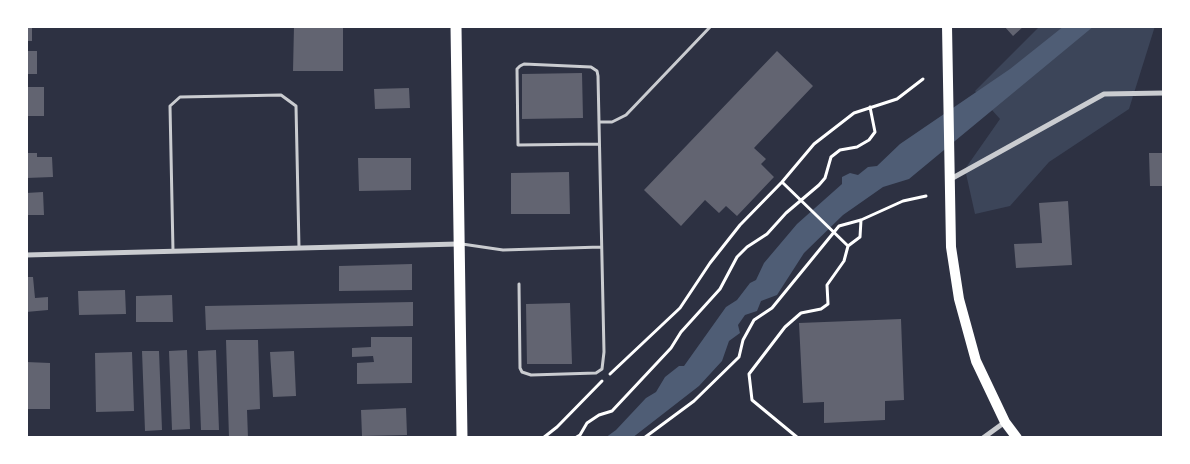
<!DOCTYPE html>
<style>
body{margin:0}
#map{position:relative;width:1190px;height:464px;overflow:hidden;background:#2d3142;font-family:Helvetica,sans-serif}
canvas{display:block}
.frame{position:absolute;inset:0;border:28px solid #fff;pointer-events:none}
</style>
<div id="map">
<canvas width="1190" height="464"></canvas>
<div class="frame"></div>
</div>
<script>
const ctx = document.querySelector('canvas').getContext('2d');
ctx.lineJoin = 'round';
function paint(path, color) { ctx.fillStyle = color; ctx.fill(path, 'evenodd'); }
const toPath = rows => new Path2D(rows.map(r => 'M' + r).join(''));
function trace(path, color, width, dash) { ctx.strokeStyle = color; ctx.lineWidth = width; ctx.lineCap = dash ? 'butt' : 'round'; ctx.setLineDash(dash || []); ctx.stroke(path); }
const green = toPath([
 [1040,26,1155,26,1129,109,1049,162,1010,206,975,214,965,169,1000,119,975,91]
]);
const water = toPath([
 [1064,26,1094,26,909,179,883,187,843,215,804,253,777,295,761,301,757,311,745,315,738,325,740,333,729,341,722,361,699,386,632,438,605,438,616,430,646,398,656,392,665,377,679,366,684,366,726,307,737,300,750,283,756,280,764,263,797,224,842,184,842,177,850,173,858,175,868,167,877,166,900,144,1010,69]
]);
const building = toPath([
 [26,26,32,26,32,41,26,41],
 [294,26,343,26,343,71,293,71],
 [1004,26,1024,26,1013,36],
 [26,51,37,51,37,74,26,74],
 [777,51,813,86,754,148,766,159,761,164,774,177,737,216,726,206,719,213,705,200,681,226,644,190],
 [582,73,583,118,522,119,522,74],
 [26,87,44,87,44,116,26,116],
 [409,88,410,108,375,109,374,89],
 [26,153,37,153,37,157,52,157,53,177,26,178],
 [1149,153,1164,153,1164,186,1150,186],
 [358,158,411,158,411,190,359,191],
 [569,172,570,214,511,214,511,173],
 [43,192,44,215,26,215,26,193],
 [1068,201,1072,265,1016,268,1014,244,1042,243,1039,203],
 [412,264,412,290,339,291,339,266],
 [26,277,33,277,35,298,48,297,48,310,26,312],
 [125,290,126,314,79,315,78,291],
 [172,295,173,322,136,322,136,296],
 [413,302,413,326,206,330,205,306],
 [570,303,572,364,527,364,526,304],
 [901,319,904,400,885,401,885,420,824,423,824,402,803,403,799,323],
 [371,337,412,337,412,383,357,384,357,363,374,362,373,356,352,357,352,348,371,347],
 [226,340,258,340,260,409,247,410,248,438,229,438],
 [187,350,190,429,172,430,169,351],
 [216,350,219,430,201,430,198,351],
 [142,351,159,351,162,430,145,431],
 [294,351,296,396,273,397,270,352],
 [132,352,134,411,96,412,95,353],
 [26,362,50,363,50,409,26,409],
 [406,408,407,435,362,436,361,410]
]);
const path = toPath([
 [782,182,848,246],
 [610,374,680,308,710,263,740,225,782,182,814,144,854,113,897,99,923,79],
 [543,438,557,427,602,381],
 [575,438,580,435,587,423,599,415,612,411,671,348,681,332,720,289,737,257,747,247,767,234,786,213,819,185,825,178,831,157,840,150,857,147,869,140,875,132,870,107],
 [644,438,694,401,739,357,743,340,754,320,772,308,839,226,861,220,903,201,926,196],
 [798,438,752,400,749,374,785,327,801,313,821,309,828,304,827,285,844,261,848,246,860,237,861,220]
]);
const service = toPath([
 [600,122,612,122,626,115,711,26],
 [462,244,503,250,601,247],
 [173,251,170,106,180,97,281,95,296,106,299,248],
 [519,284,520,368,522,372,531,375,596,373,602,369,604,352,598,76,597,71,591,67,524,64,520,66,517,69,518,145,599,144]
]);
const minor = toPath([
 [949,180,1104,94,1164,93],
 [26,255,458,244],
 [983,438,1005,422]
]);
const secondary = toPath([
 [947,26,951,247,959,299,976,361,1005,422,1017,438]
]);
const trunk = toPath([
 [456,26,462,438]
]);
paint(green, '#3c4559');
paint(water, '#4f5d75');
paint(building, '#626471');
trace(path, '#fff', 3);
trace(service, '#caccd0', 3);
trace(minor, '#caccd0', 5);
trace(secondary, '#fff', 10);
trace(trunk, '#fff', 11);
</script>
